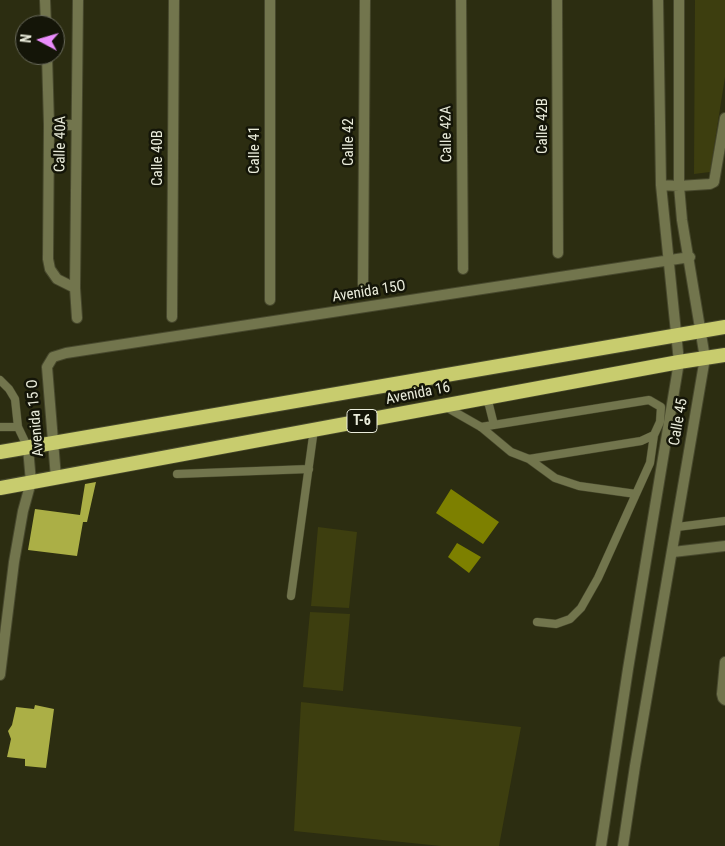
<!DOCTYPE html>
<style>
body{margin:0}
#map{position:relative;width:725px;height:846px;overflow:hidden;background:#2c2d11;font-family:"Roboto Condensed",sans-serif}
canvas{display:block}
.north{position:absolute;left:15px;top:15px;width:50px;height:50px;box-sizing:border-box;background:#141508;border:1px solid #6a6b5c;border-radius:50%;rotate:276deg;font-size:14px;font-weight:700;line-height:20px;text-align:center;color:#eaecdb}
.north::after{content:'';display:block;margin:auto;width:18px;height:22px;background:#eb8dfc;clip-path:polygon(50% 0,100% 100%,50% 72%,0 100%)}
</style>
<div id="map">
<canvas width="725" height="846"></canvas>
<div class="north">N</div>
</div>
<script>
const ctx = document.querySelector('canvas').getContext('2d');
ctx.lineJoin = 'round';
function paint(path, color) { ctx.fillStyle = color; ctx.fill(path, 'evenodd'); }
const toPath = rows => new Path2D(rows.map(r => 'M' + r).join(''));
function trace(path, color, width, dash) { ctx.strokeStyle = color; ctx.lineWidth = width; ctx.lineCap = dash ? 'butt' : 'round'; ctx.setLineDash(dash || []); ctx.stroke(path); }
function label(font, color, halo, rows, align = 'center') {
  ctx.font = font + ' "Roboto Condensed",sans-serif'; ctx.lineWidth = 5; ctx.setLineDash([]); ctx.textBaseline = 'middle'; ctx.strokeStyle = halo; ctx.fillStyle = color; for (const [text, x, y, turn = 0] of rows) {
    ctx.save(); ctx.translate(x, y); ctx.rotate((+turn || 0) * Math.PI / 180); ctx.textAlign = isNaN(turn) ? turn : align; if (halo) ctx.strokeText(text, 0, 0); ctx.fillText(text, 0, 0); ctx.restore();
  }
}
const green = toPath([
 [695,0,725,0,725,77,710,172,694,174],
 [318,527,357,532,349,608,311,606],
 [310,612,350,614,343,691,303,687],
 [301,702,521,727,499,846,441,846,294,831]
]);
const water = toPath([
 [451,489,499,522,483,544,436,513],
 [457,543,481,557,469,573,448,557]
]);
const building = toPath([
 [96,482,87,522,83,522,77,556,28,550,35,509,80,515,85,484],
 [35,705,54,709,46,768,25,766,25,759,7,757,11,739,8,731,12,725,16,707,34,709]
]);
const service = toPath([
 [0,380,9,389,15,399,18,427,28,448],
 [484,398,489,405,494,425],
 [446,407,481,427,511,452,529,459,641,441,654,435,660,422,661,407,649,400,481,427],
 [0,427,18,427],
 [529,459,555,478,579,486,636,494],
 [177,474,309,469],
 [677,527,725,521],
 [291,596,314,429],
 [537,622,556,624,570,619,581,608,598,578,650,463,654,435]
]);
const minor = toPath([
 [45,0,46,25],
 [461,0,463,269],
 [557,0,558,253],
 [47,55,49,125,48,259,50,269,57,279,75,288],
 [49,125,76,125],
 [661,185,679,186,710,184,714,182,725,118],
 [363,284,365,0],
 [270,300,270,0],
 [172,317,174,0],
 [77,318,75,288,78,0],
 [56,478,47,367,53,357,66,353,690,257],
 [673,552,725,546],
 [725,662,722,694,723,698,725,700],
 [0,675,14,562,23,511,31,482,28,448],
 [601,846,628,669,679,362,661,185,658,0],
 [623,846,635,766,705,358,682,220,679,186,679,0]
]);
const trunk = toPath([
 [0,452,725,327],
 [0,488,679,362,725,355]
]);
const shields = [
 [362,421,30]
];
const shieldNames = [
 ["T-6",362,421]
];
const streetNames = [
 ["Calle 42B",543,126,-90],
 ["Calle 42A",447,134,-91],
 ["Calle 42",349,142,-90],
 ["Calle 40A",61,144,-89],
 ["Calle 41",255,150,-90],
 ["Calle 40B",158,158,-90],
 ["Avenida 15O",369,292,-9],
 ["Avenida 16",418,394,-11],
 ["Avenida 15 O",36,418,-95],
 ["Calle 45",679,422,-80]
];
paint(green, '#3d3e0f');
paint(water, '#7d8000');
paint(building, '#abaf46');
trace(service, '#47482d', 9);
trace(minor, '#47482d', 12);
trace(trunk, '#47482d', 16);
trace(service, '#72754d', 8);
trace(minor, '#72754d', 10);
trace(trunk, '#c8cc6e', 14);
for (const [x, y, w] of shields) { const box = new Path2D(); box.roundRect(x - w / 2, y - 11.5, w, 23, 4); ctx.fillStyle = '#141508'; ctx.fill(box); trace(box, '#eaecdb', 1); }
label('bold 14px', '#eaecdb', null, shieldNames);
label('15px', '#eaecdb', '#141508', streetNames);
</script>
